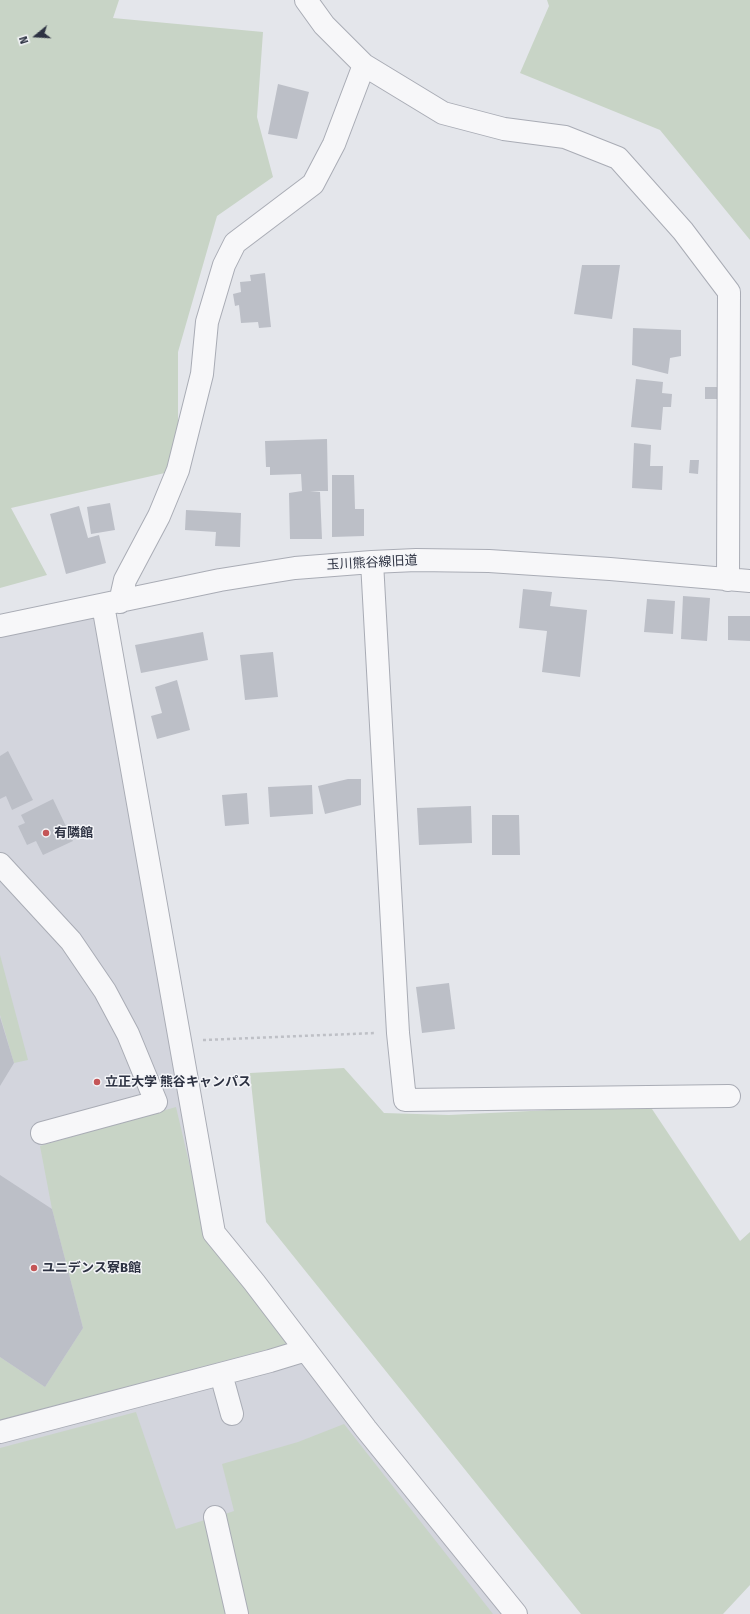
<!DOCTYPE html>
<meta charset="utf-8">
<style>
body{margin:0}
#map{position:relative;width:750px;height:1614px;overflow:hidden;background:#e4e6eb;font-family:"Fira Sans",sans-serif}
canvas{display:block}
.north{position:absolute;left:16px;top:16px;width:40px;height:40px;-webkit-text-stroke:3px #f4f5f8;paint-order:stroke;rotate:252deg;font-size:11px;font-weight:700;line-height:16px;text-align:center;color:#2d3242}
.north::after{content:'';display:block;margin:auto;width:14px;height:18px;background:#2d3242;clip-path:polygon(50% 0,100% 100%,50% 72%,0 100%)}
</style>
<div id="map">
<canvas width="750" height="1614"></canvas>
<div class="north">N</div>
</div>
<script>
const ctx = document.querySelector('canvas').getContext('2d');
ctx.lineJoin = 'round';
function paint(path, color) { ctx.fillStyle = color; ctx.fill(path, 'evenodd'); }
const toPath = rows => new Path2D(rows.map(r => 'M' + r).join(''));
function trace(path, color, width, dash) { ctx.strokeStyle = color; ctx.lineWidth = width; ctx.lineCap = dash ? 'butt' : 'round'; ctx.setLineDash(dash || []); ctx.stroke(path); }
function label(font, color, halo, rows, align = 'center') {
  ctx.font = font + ' "Fira Sans","Noto Sans JP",sans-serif'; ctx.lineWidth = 3; ctx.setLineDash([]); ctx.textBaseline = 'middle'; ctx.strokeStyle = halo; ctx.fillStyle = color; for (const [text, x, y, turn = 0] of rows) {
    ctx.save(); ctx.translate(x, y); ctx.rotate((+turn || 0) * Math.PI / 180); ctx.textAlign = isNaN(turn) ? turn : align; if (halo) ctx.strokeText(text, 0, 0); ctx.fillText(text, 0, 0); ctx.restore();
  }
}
const built = toPath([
 [111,597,135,713,165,909,221,1236,512,1614,0,1614,0,621]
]);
const green = toPath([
 [0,0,119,0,113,18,263,32,257,117,273,177,217,216,178,352,178,470,11,508,47,575,0,588],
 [547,0,750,0,750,240,660,130,520,73,549,6],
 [0,955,28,1060,14,1063,0,1015],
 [344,1068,384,1113,449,1115,612,1107,652,1109,740,1241,750,1232,750,1585,723,1614,581,1614,266,1222,250,1073],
 [176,1107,204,1226,296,1342,0,1420,0,1357,45,1387,83,1328,52,1209,40,1146],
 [136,1412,176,1529,208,1519,228,1614,0,1614,0,1448],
 [344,1424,493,1614,247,1614,225,1514,234,1511,222,1464,298,1442]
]);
const building = toPath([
 [278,84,309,92,297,139,268,134],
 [582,265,620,265,612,319,574,314],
 [265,273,271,327,259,328,258,322,241,323,239,305,235,306,233,294,241,292,240,282,251,281,250,275],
 [633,328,681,330,681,356,670,358,668,374,632,365],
 [636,379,663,382,662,393,672,394,671,407,663,407,661,430,631,427],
 [705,387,717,387,717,399,705,399],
 [327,439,328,491,310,491,320,492,322,539,290,539,289,493,302,491,301,474,270,475,270,467,266,467,265,441],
 [634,443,651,445,650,466,663,466,662,490,632,488],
 [690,460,699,460,698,474,689,473],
 [332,475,354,475,355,509,364,509,364,536,332,537],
 [110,503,115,530,91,534,87,507],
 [79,506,88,538,99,535,106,563,66,574,50,514],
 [186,510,241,513,240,547,215,546,216,532,185,530],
 [523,589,552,592,550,606,587,610,580,677,542,672,547,631,519,628],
 [683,596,710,598,707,641,681,639],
 [647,599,675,601,673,634,644,632],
 [728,616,750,616,750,641,728,640],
 [203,632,208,660,141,673,135,645],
 [273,652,278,697,245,700,240,655],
 [177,680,190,730,157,739,151,716,162,713,155,687],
 [8,751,33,800,12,810,6,796,0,799,0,756],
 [348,779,361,779,361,805,325,814,318,786],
 [312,785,313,814,270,817,268,787],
 [247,793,249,824,225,826,222,795],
 [53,799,73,841,43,855,36,841,27,845,18,826,25,823,21,815],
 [471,806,472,843,419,845,417,808],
 [492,815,519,815,520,855,492,855],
 [449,983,455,1029,422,1033,416,987],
 [0,1017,14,1063,0,1086],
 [0,1175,52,1209,83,1328,45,1387,0,1357]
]);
const path = toPath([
 [203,1040,375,1033]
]);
const minor = toPath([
 [306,0,324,25,364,65,443,113,504,129,565,137,618,158,683,231,729,292,728,580],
 [372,562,398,1033,405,1100,729,1096],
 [120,602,125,580,159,516,178,470,202,374,207,322,224,265,235,243,313,184,334,144,364,65],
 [103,605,214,1233,254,1282,366,1429,516,1614],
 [0,626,220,580,295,568,372,562,416,560,489,561,610,569,750,581],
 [0,864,71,941,105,991,128,1034,156,1102,42,1133],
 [221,1374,232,1414],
 [0,1432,270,1361,306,1350],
 [215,1517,237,1614]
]);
const markers = [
 [46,833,4,"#c45557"],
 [97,1082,4,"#c45557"],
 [34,1268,4,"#c45557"]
];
const streetNames = [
 ["玉川熊谷線旧道",372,563,-3]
];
const poiNames = [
 ["有隣館",54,833],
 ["立正大学 熊谷キャンパス",105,1082],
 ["ユニデンス寮B館",42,1268]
];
paint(built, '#d3d5dd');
paint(green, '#c8d4c6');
paint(building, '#bcbfc7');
trace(minor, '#a9acb5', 24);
trace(path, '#bec0c6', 2.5, [3, 3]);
trace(minor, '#f7f7f9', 22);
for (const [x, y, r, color] of markers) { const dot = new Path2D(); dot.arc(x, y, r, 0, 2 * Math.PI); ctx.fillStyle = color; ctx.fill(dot); trace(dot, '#f4f5f8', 1.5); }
label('13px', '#2d3242', '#f4f5f8', streetNames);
label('bold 13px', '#2d3242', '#f4f5f8', poiNames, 'left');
</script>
